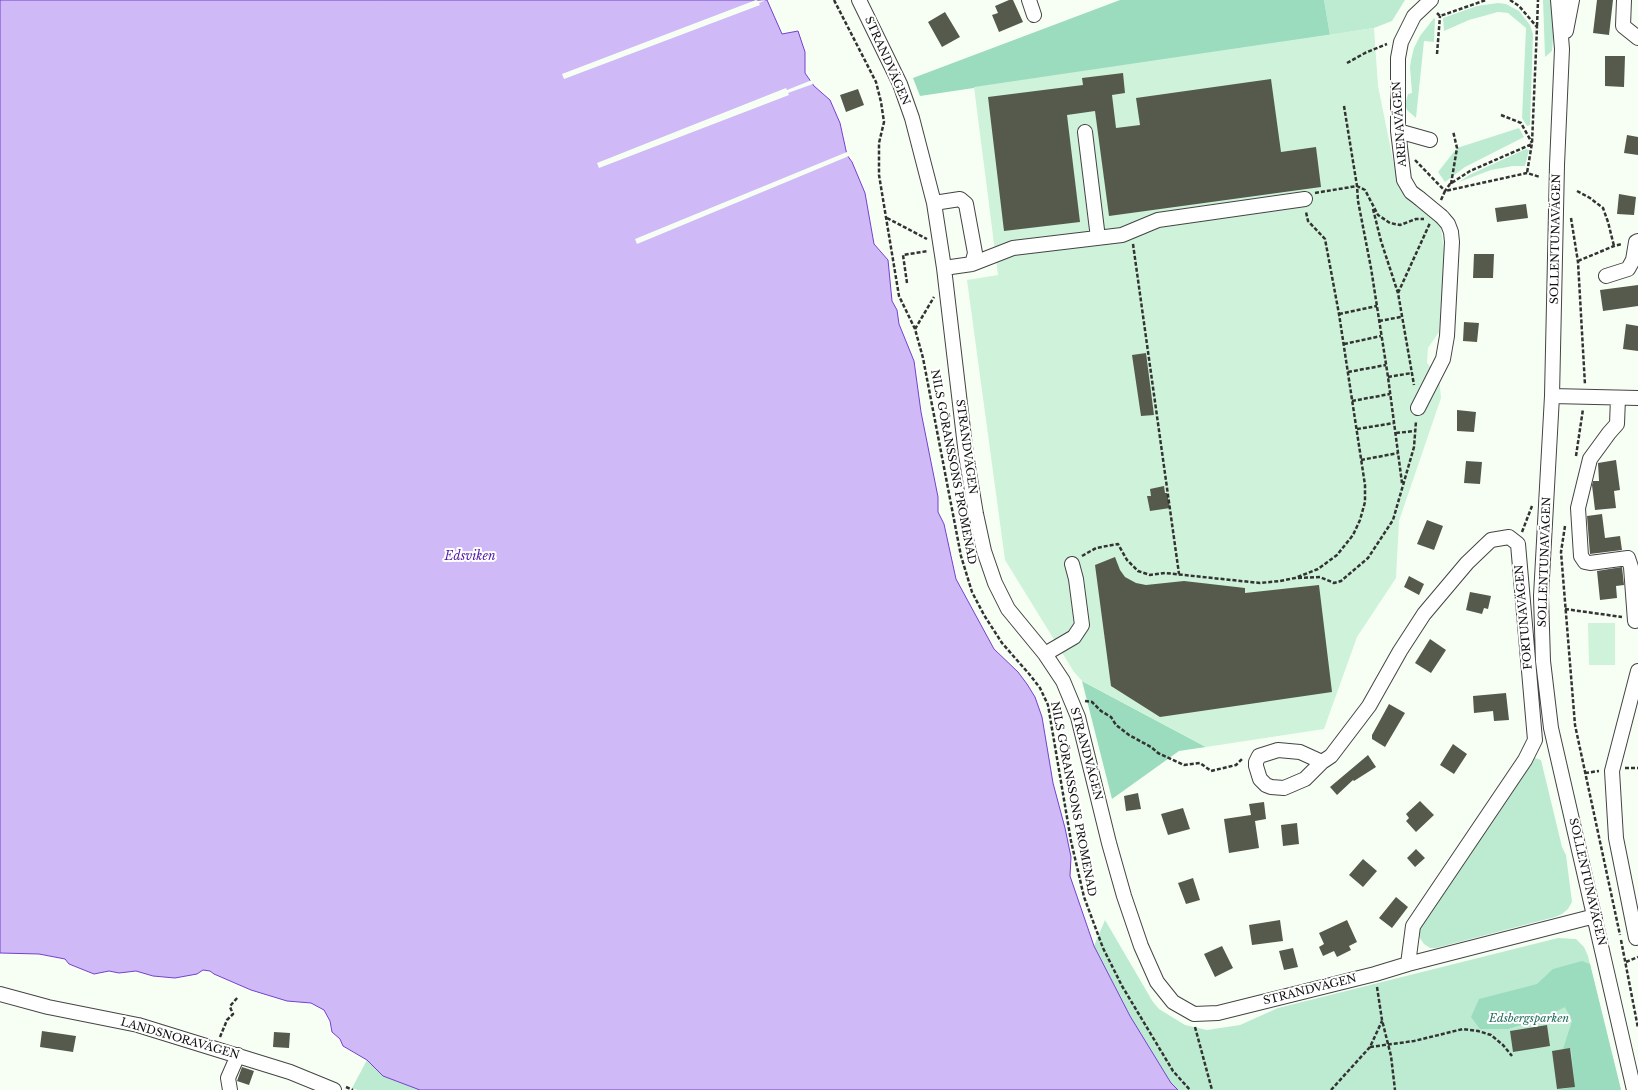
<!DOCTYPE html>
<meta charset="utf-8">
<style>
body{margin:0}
canvas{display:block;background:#f7fff5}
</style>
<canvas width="1638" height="1090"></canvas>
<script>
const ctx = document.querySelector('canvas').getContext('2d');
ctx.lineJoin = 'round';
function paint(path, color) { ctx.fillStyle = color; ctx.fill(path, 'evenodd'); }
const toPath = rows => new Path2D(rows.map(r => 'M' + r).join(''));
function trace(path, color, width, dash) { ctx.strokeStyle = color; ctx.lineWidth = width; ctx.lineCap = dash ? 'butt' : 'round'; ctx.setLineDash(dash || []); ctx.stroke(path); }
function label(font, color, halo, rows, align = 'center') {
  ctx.font = font + ' "Libre Baskerville",serif'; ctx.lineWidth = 4; ctx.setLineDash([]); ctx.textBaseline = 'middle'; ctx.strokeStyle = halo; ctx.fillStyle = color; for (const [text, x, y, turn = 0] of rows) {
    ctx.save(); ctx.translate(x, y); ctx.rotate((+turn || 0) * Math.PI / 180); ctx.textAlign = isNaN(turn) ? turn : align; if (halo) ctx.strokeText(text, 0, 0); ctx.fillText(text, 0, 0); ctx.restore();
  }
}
const green = toPath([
 [1324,0,1405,0,1392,21,1374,28,1330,35],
 [1543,0,1554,0,1555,13,1552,51,1545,57],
 [1498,3,1506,4,1519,11,1530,25,1533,34,1530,125,1527,126,1522,118,1526,28,1508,13,1498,12,1469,20,1444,31,1443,18,1477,6],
 [1434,18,1435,19,1434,42,1424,41,1416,118,1407,110,1405,105,1408,94,1412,93,1410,67,1411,60,1414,48,1420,36],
 [1519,128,1524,137,1465,167,1445,182,1438,172,1457,148],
 [1526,149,1529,150,1525,166,1513,166,1491,170,1459,182,1471,174],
 [1532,757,1541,760,1562,847,1566,855,1572,902,1568,909,1562,914,1555,917,1436,948,1430,948,1424,944,1420,938,1419,930],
 [1105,920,1153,1002,1159,1009,1185,1025,1207,1030,1240,1025,1278,1008,1558,938,1576,939,1584,947,1588,956,1621,1090,1178,1090,1171,1083,1130,1016,1094,946],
 [367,1060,383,1076,420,1090,358,1090,352,1088]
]);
const forest = toPath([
 [1120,0,1324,0,1330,35,920,96,913,78],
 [1082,681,1206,747,1179,751,1112,799],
 [1582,961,1590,964,1621,1090,1557,1090,1575,1087,1571,1049,1563,1049,1572,1021,1565,1007,1541,1019,1508,1029,1480,1029,1471,1017,1479,999,1537,984,1553,969]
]);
const pitch = toPath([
 [1374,28,1378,86,1396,175,1402,190,1440,221,1445,258,1439,332,1428,348,1427,363,1439,376,1441,398,1399,521,1396,578,1357,637,1324,729,1206,747,1082,681,1074,672,1005,560,967,280,998,275,974,87],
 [1588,623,1615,623,1615,665,1589,665]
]);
const water = toPath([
 [0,0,767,0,782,34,798,31,805,52,805,73,814,86,830,100,840,123,847,155,852,162,865,193,874,244,888,260,892,301,897,310,899,324,914,361,921,412,938,497,938,512,944,524,956,579,994,649,1018,672,1027,684,1035,697,1042,717,1053,783,1065,828,1071,857,1070,876,1094,946,1130,1016,1171,1083,1178,1090,420,1090,383,1076,367,1060,343,1046,340,1039,332,1032,330,1021,324,1010,311,1003,287,1001,251,990,214,974,210,971,203,970,197,974,175,978,153,976,136,971,119,973,109,971,94,974,69,964,65,959,39,954,0,953,0,0]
]);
const pier = toPath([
 [756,0,758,1,766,0,759,3,760,5,564,79,562,74],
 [812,80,813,84,788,93,789,95,599,168,597,163,786,88,787,90],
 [847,152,849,156,637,244,635,239]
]);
const building = toPath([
 [1009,0,1013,0,1023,22,999,32,992,15,998,13,995,6],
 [1597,0,1613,0,1609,35,1593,33],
 [945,12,960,37,942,47,928,22],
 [1605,56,1625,56,1624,87,1605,86],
 [1123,73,1125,93,1112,95,1116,128,1140,125,1136,98,1271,79,1281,152,1316,147,1321,187,1109,216,1095,111,1067,115,1080,222,1004,231,988,97,1083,85,1082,78],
 [858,89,864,105,846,112,840,95],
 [1627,135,1638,137,1638,155,1624,153],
 [1619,194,1636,197,1634,215,1617,214],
 [1526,204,1528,218,1497,222,1495,208],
 [1474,254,1494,254,1493,278,1473,278],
 [1638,285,1638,306,1603,311,1600,290],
 [1464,322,1479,323,1477,342,1463,341],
 [1626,324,1638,326,1638,351,1623,349],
 [1146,353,1154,415,1141,416,1132,355],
 [1457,410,1476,412,1474,432,1457,431],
 [1616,460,1620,490,1614,491,1616,508,1595,510,1592,485,1593,481,1599,481,1598,463],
 [1466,461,1482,462,1480,484,1464,483],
 [1164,486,1165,493,1167,493,1170,508,1150,511,1147,496,1151,496,1150,489],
 [1602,514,1605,538,1620,536,1622,550,1590,554,1587,516],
 [1427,520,1443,526,1434,550,1417,544],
 [1115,557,1120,570,1125,577,1136,583,1146,585,1184,581,1245,588,1245,593,1319,585,1332,692,1160,717,1111,686,1095,565],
 [1622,567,1624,585,1616,586,1617,598,1600,600,1597,571],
 [1409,576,1424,584,1419,595,1404,587],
 [1470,592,1491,596,1488,609,1484,608,1482,614,1466,610],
 [1430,639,1446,650,1431,673,1415,663],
 [1506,693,1509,720,1494,721,1493,711,1474,713,1473,696],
 [1389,704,1405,713,1385,747,1372,739,1372,735],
 [1453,744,1467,754,1454,774,1440,765],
 [1368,755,1376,767,1354,781,1353,780,1337,795,1330,787],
 [1138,793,1141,809,1126,811,1124,796],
 [1420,801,1434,815,1416,832,1406,821,1409,818,1406,814],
 [1264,802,1266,819,1255,821,1259,848,1229,853,1224,819,1251,815,1249,804],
 [1183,808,1190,829,1168,835,1161,814],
 [1297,823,1299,844,1283,846,1281,825],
 [1416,849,1425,858,1415,867,1407,858],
 [1363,859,1377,871,1363,887,1349,875],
 [1193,878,1200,900,1186,904,1178,883],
 [1396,897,1408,907,1392,928,1379,918],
 [1280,920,1283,941,1252,945,1249,925],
 [1347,920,1357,942,1349,946,1351,950,1337,957,1334,951,1323,956,1319,947,1324,944,1319,933],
 [1222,946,1233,968,1215,977,1204,954],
 [1293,948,1298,967,1284,970,1279,951],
 [1547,1025,1550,1046,1513,1052,1510,1031],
 [42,1031,76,1036,73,1052,40,1047],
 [274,1032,290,1033,289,1048,273,1047],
 [1570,1048,1575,1087,1557,1089,1552,1051],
 [242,1067,254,1071,249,1085,237,1081]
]);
const path = toPath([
 [834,0,876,82,881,102,884,122,879,143,879,175,899,296,915,329,923,358,961,556,972,592,984,615,1002,643,1030,675,1040,688,1048,705,1071,841,1084,897,1103,948,1122,986,1173,1071,1190,1090],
 [1510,0,1519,6,1537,27,1532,143,1527,173],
 [1437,13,1440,16,1486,0],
 [1537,26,1538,0],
 [1437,54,1440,16],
 [1347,63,1365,53,1387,44],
 [1344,106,1357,186,1358,201,1371,268,1388,377,1402,483],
 [1501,115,1521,123,1532,143],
 [1415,160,1445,191,1450,184,1470,171,1532,144],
 [1451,184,1457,148,1453,131],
 [1577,191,1590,198,1603,208,1608,222,1614,246],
 [1315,193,1357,186,1365,190,1378,215,1390,223,1400,225,1416,219,1424,219],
 [1441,200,1445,191,1527,173,1540,177],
 [1373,209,1381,241,1398,293,1414,385],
 [887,218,927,239],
 [1571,218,1578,262,1585,385],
 [1133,244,1179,574],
 [1578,261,1614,246,1622,244],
 [907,283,903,255,928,251],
 [1398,293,1430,223],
 [1339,314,1377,306],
 [1379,321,1401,317],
 [915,329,934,297],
 [1344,344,1381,336],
 [1348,372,1386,365],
 [1388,377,1412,373],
 [1352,401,1390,394],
 [1357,429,1394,423],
 [1396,433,1415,431],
 [1576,456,1583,409],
 [1361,460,1398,453],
 [1565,526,1561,552,1575,725,1620,935],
 [1522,532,1532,506],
 [1082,556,1096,548,1118,544,1127,560,1138,571,1150,575,1165,573,1260,583,1280,581,1295,578,1318,569,1337,555,1353,535,1360,520,1365,502,1365,485,1339,314,1325,239,1308,221,1306,212],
 [1298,578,1320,577,1334,583,1341,581,1368,558,1393,520,1414,447,1416,421],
 [1565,609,1622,617],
 [1085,701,1092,702,1101,711,1111,717,1116,725,1129,735,1151,747,1158,753,1184,765,1200,763,1211,771,1236,765,1243,758],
 [1625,768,1638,768],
 [1585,773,1599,771],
 [1621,940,1638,1028],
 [1626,962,1638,957],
 [1377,987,1382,1020,1391,1056,1395,1090],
 [1195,1027,1212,1090],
 [220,1037,227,1020,233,1014,230,1007,231,1005,238,997],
 [1370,1047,1414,1041,1463,1029,1478,1031,1491,1035,1503,1045,1512,1056],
 [346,1087,353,1090],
 [1331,1090,1370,1047,1382,1021]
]);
const minor = toPath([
 [859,0,900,84,912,118,934,203,944,268,966,455,976,514,984,551,995,583,1008,609,1045,654,1063,681,1078,717,1109,843,1124,896,1141,946,1157,982,1173,1002,1194,1014,1218,1013,1375,974,1408,964,1595,916],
 [1029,0,1034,15],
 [1558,0,1562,49,1557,165,1552,396,1541,596,1543,661,1551,728,1634,1090],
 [1624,0,1623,26,1638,38],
 [1566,31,1572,0],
 [1398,131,1430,140],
 [1085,132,1098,238],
 [1419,198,1411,192,1404,180,1398,131,1398,58,1401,42,1414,16,1431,0],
 [934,203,960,199,966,204,975,253,972,264],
 [944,268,972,264,1013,248,1122,235,1158,220,1305,199],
 [1606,276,1628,269,1633,260,1636,242,1638,241],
 [1552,396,1638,398],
 [1618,398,1617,424,1609,433,1590,459,1578,508,1581,556,1585,562,1590,563,1628,558,1631,567,1635,621],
 [1418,408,1443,359,1447,336,1452,242,1451,232,1448,224,1442,217],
 [1045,654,1074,637,1082,625,1076,579,1072,564],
 [1322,762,1300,752,1278,750,1259,756,1256,762,1256,766,1260,779,1266,785,1271,787,1284,788,1305,779,1322,762,1331,756,1369,706,1400,651,1424,614,1467,563,1491,540,1509,537,1518,544,1535,740,1525,760,1413,926,1408,964],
 [1636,938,1616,838,1612,771,1638,671],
 [0,994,48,1007,138,1025,290,1072,334,1090],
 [230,1090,228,1078,238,1055]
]);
const minorBridge = toPath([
 [1419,198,1442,217]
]);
const streetNames = [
 ["STRANDVÄGEN",887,61,66],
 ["ARENAVÄGEN",1400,124,-94],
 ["SOLLENTUNAVÄGEN",1556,239,-89],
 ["STRANDVÄGEN",966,447,82],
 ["NILS GÖRANSSONS PROMENAD",953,467,79],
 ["SOLLENTUNAVÄGEN",1545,562,-88],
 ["FORTUNAVÄGEN",1524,617,-95],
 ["STRANDVÄGEN",1086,754,75],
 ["NILS GÖRANSSONS PROMENAD",1073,799,79],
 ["SOLLENTUNAVÄGEN",1587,882,77],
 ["STRANDVÄGEN",1310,990,-14],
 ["LANDSNORAVÄGEN",180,1039,16]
];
const parkNames = [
 ["Edsbergsparken",1529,1019]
];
const waterNames = [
 ["Edsviken",470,557]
];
paint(green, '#bdebd2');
paint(forest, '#9cdcbe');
paint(pitch, '#cff2da');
paint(water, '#cfb9f7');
trace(water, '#7540ce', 1);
paint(pier, '#f7fff5');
paint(building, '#555a4d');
trace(minor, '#444', 16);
trace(path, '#333', 2.5, [4, 2]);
trace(minor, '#fff', 14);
trace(minorBridge, '#444', 16, []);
trace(minorBridge, '#fff', 14);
label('11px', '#111', '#fff', streetNames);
label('italic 11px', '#1f6a59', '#fff', parkNames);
label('italic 12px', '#5218a5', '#fff', waterNames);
</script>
